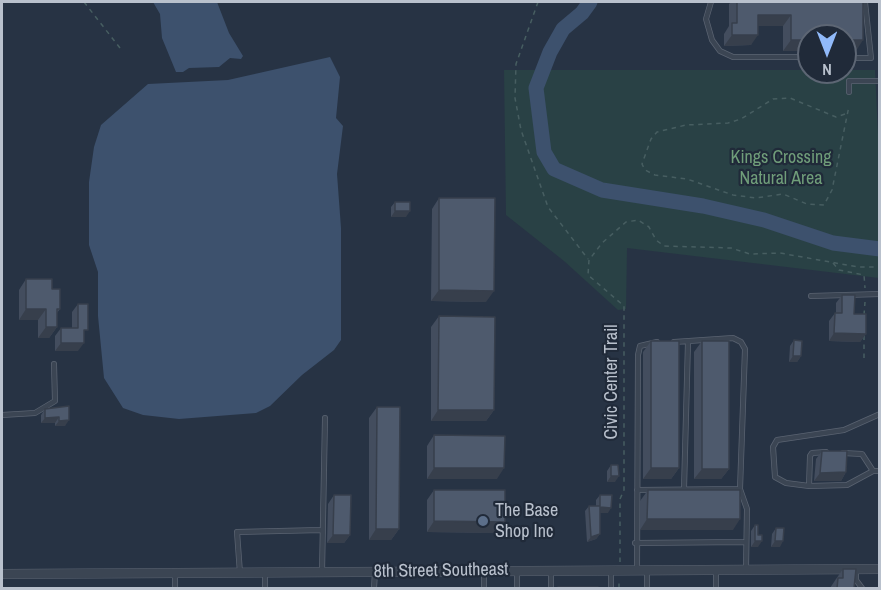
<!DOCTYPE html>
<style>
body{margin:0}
#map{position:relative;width:881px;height:590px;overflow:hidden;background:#273344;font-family:"Archivo Narrow",sans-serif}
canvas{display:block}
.frame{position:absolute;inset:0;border:3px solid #b9c1cd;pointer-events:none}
.north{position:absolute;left:797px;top:24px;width:60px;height:60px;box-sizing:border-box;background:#202a39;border:2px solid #5d6674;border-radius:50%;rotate:180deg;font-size:16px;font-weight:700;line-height:24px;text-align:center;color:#b9c1cd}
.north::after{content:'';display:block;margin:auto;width:21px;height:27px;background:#91bafa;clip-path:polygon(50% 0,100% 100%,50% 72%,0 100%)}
</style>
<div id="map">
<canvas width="881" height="590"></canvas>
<div class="frame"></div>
<div class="north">N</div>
</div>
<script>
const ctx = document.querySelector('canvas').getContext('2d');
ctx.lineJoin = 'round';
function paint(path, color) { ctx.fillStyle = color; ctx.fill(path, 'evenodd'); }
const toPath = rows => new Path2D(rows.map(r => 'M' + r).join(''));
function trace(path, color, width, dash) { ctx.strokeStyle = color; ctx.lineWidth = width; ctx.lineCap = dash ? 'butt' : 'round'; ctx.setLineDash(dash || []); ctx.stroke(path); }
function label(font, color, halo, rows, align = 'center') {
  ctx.font = font + ' "Archivo Narrow",sans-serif'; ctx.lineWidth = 4.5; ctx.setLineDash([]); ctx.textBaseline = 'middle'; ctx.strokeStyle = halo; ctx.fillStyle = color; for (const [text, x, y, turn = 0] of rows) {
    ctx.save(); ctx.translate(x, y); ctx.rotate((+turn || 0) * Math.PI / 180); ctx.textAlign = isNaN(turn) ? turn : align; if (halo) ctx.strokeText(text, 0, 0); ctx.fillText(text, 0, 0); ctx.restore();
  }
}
const green = toPath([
 [504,70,875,70,879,156,879,278,627,248,626,309,618,310,564,261,506,215]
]);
const water = toPath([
 [153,2,217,2,229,33,243,56,241,59,230,58,219,67,189,68,183,72,176,72,162,38,160,14],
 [330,57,340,77,336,118,343,126,337,174,341,228,341,340,334,350,302,375,270,406,256,413,179,419,143,415,123,408,104,378,98,316,98,272,89,245,89,182,94,147,101,125,148,84,228,80]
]);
const river = toPath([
 [590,2,582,13,563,29,550,52,536,88,544,152,554,169,602,190,703,206,764,220,833,243,880,249]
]);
const path = toPath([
 [84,2,120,48],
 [538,2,516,64,515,98,521,130,548,207,588,259],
 [845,114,836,117,790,98,773,99,741,119,728,123,686,125,657,132,651,139,642,164,645,170,655,175,687,179,733,195,756,198,783,194,807,204,824,205,832,190,849,106],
 [833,263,839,270,864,275,865,288],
 [864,315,865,302],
 [864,358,864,335],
 [620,562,620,499,624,490,624,306,588,275,589,260,602,243,626,222,638,220,649,227,656,240,664,246,731,248,750,254,780,253,858,267,880,267],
 [619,588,619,579]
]);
const service = toPath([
 [711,2,706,19,712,40,720,51,733,57,809,57],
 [845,58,871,58,865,2],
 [849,92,849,81,880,81],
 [811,296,880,294],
 [674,342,733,338,741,342,745,349,740,489,747,509,746,569],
 [880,414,844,430,777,440,773,447,775,477,786,483,809,486,847,485,873,471,880,471],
 [2,415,35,413,55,401,54,364],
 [843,453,862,454,873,471],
 [809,486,810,456,812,453,826,452],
 [684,489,688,342],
 [637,490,740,489],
 [635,543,745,542],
 [637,569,638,355,640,346,657,342],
 [716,570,716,588],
 [856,570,856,580,862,588],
 [322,572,325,418],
 [240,573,237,532,321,530],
 [265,573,265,588],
 [611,586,611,569],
 [175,588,175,573],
 [374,588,375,572],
 [484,588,484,570],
 [517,588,517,570],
 [551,588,551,570],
 [647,588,647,569]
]);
const minor = toPath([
 [2,574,880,569]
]);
const wall = toPath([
 [731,2,863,2,856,51,783,51,783,26,758,26,751,45,724,46,724,34,729,26,729,4],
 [439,198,486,302,431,301,432,209],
 [395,202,406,217,391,217,391,207],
 [26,279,52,289,60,309,57,313,57,327,49,338,38,338,38,320,19,320,19,290],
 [842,295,866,334,860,342,829,341,829,321,835,313,836,313,836,303],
 [78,304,78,351,55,351,55,336,61,328,72,328,72,312],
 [439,316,494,410,486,421,431,421,431,327],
 [794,340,801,356,797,362,789,362,790,346],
 [651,341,679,468,671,479,643,479,643,352],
 [702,341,729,469,721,479,694,479,694,352],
 [69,406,65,426,55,426,55,423,41,423,41,415,45,409],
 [377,407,399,529,391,540,369,540,369,418],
 [434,435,497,479,427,479,427,446],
 [822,451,846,472,841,481,814,481,816,459],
 [611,465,615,482,607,482,607,471],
 [434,490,497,533,427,532,427,500],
 [648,490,733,530,640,530,640,501],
 [334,495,350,535,344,543,327,543,328,504],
 [600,495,608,513,600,513,600,534,596,539,587,542,585,511,589,506,596,506,596,500],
 [755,525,758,547,751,547,751,531],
 [776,528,780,547,771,547,772,534],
 [843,569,854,588,830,588,836,579]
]);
const shadedWall = toPath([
 [758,15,791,15,783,26,750,26],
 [732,35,758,35,751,45,724,46],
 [791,40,809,40,809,51,783,51],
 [845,40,863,40,856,51,845,51],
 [395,211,410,211,406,217,391,217],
 [439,290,494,291,486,302,431,301],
 [26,309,46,309,38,320,19,320],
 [46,327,57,327,49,338,38,338],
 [834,333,866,334,860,342,829,341],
 [61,343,84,343,78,351,55,351],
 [793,356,801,356,797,362,789,362],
 [438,410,494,410,486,421,431,421],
 [59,417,55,423,41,423,45,418],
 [69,420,65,426,55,426,59,421],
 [434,468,504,468,497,479,427,479],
 [651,468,679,468,671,479,643,479],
 [702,469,729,469,721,479,694,479],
 [846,472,841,481,814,481,820,473],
 [611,476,619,476,615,482,607,482],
 [600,507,611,508,608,513,596,513],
 [647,519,740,519,733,530,640,530],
 [434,521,505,522,497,533,427,532],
 [376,529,399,529,391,540,369,540],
 [600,534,596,539,587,542,591,537],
 [333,535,350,535,344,543,327,543],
 [755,541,762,541,758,547,751,547],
 [775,541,783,541,780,547,771,547]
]);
const building = toPath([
 [737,2,863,2,863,40,845,40,845,36,809,36,809,40,791,40,791,15,758,15,758,35,732,35,732,23,737,23,737,2],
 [439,198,495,198,494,291,439,290,439,198],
 [395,202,410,202,410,211,395,211,395,202],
 [26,279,52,279,52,289,60,289,60,309,57,309,57,327,46,327,46,309,26,309,26,279],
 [842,295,855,295,854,314,866,314,866,334,834,333,835,313,842,313,842,295],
 [78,304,88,304,88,330,84,330,84,343,61,343,61,328,78,328,78,304],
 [439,316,495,317,494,410,438,410,439,316],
 [794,340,802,341,801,356,793,356,794,340],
 [651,341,679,341,679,468,651,468,651,341],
 [702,341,729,341,729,469,702,469,702,341],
 [69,406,69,420,59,421,59,417,45,418,45,409,69,406],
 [377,407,400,407,399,529,376,529,377,407],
 [434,435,505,436,504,468,434,468,434,435],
 [822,451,847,451,846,472,820,473,822,451],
 [611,465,618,465,619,476,611,476,611,465],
 [434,490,505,490,505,522,434,521,434,490],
 [648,490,740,490,740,519,647,519,648,490],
 [334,495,351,495,350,535,333,535,334,495],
 [600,495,612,495,611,508,600,507,600,534,591,537,589,506,600,506,600,495],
 [755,525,758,525,758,535,762,535,762,541,755,541,755,525],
 [776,528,784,528,783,541,775,541,776,528],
 [843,569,856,569,854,588,837,588,838,578,843,578,843,569],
 [558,587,598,587,598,588,558,588,558,587]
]);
const markers = [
 [483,521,6,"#5c6f8a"]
];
const parkNames = [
 ["Kings Crossing",781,158],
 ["Natural Area",781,179]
];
const streetNames = [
 ["Civic Center Trail",612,382,-90],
 ["8th Street Southeast",441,571,-1]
];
const poiNames = [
 ["The Base",495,511],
 ["Shop Inc",495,532]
];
paint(green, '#294145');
paint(water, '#3d516d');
trace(river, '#3d516d', 15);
trace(service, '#5a6371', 6);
trace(minor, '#5a6371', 10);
trace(path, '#475e61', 1.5, [4.5, 4.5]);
trace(service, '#3b4553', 4.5);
trace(minor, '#3b4553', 9);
paint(wall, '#434d5e');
paint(shadedWall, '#373f4c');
paint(building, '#4e5a6d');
trace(building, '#373f4c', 1.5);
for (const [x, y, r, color] of markers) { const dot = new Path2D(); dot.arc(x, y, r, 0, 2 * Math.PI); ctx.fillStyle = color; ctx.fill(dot); trace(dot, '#202a39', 2); }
label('18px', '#709e7a', '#202a39', parkNames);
label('18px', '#b9c1cd', '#202a39', streetNames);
label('18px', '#b9c1cd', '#202a39', poiNames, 'left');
</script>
